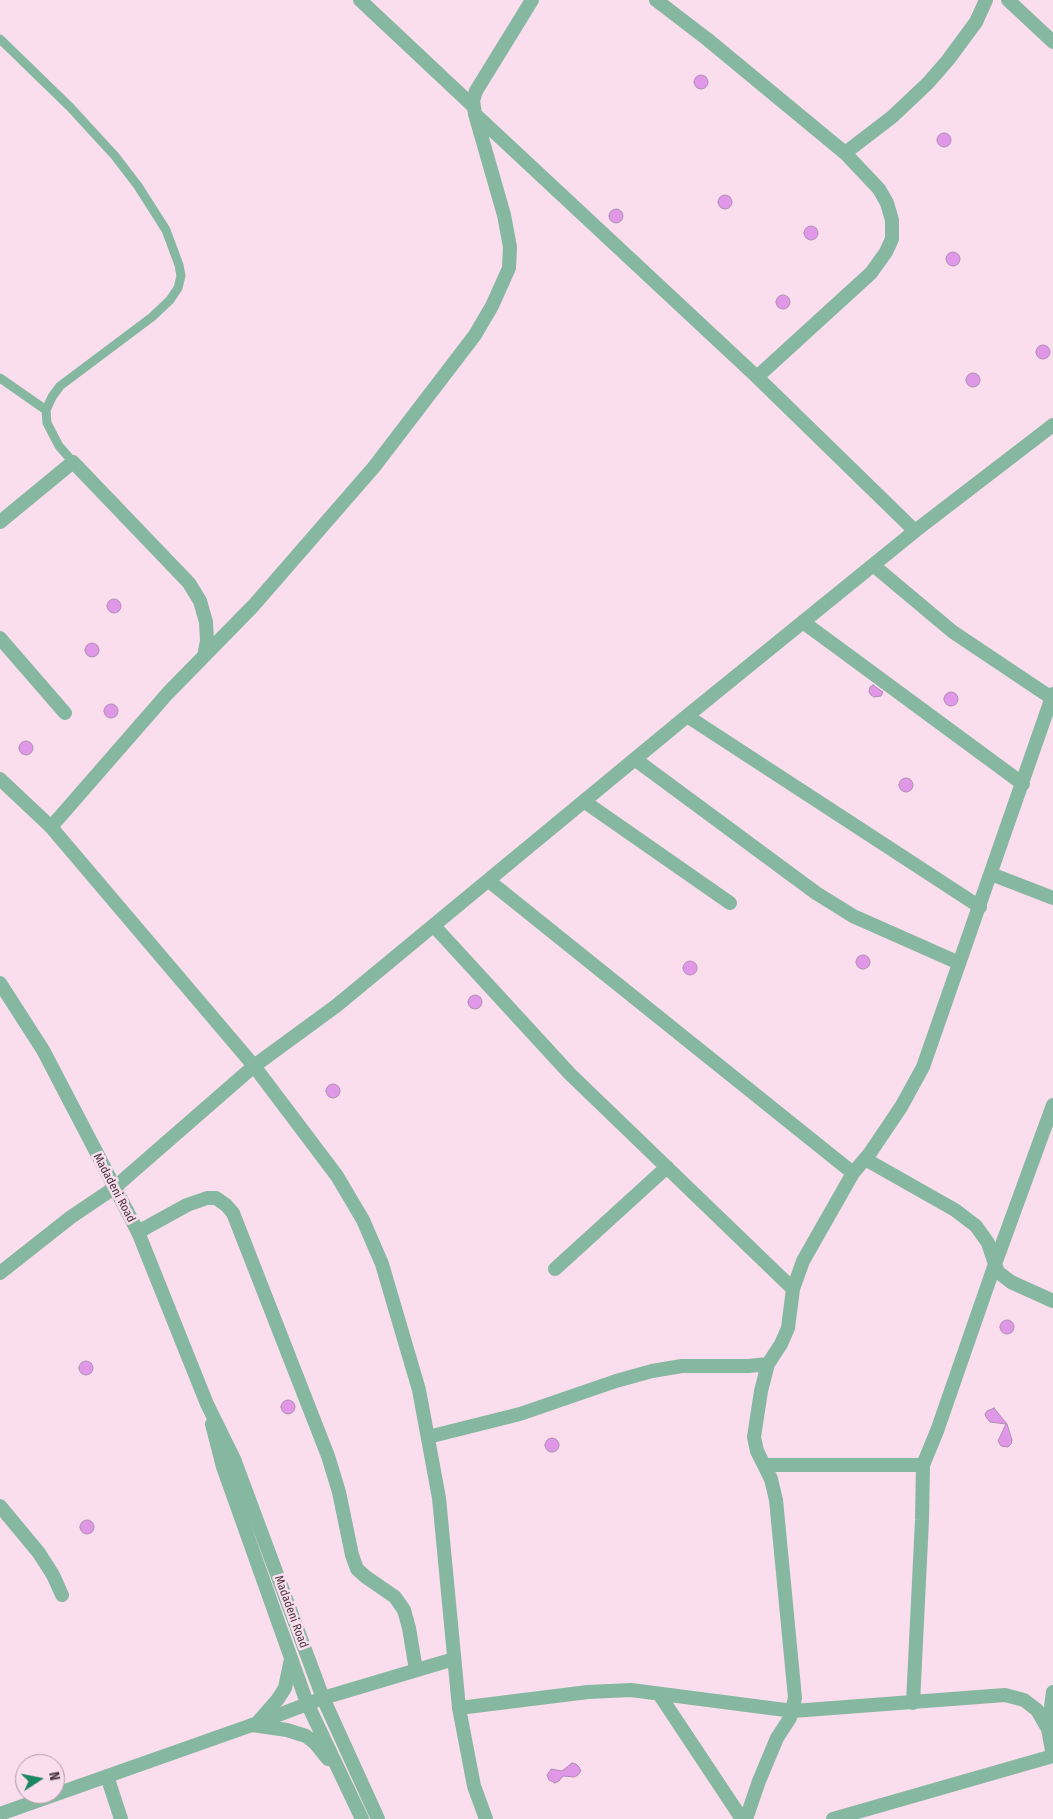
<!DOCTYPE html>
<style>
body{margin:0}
#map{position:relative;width:1053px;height:1819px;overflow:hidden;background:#fadeed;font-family:"Fira Sans Condensed",sans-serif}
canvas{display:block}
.north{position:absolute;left:15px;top:1754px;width:50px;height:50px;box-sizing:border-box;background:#fadeed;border:1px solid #b29aa7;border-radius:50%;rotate:79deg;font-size:14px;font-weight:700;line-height:20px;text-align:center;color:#47353f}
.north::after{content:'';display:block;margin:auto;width:18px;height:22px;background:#1c8561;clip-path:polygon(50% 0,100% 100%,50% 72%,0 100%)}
</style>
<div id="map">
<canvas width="1053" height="1819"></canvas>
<div class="north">N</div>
</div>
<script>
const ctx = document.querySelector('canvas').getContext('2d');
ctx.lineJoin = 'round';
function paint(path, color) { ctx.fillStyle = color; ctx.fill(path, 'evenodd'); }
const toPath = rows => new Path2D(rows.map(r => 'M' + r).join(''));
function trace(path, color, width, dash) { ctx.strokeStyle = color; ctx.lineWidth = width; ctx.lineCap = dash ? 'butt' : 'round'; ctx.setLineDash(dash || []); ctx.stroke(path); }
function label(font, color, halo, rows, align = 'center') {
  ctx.font = font + ' "Fira Sans Condensed",sans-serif'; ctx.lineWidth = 5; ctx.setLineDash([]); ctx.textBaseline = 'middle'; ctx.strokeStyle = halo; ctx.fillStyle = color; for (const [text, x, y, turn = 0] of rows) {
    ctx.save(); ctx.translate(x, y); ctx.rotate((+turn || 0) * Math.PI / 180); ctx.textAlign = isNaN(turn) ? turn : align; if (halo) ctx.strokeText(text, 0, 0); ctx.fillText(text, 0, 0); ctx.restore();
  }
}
const building = toPath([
 '694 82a7 7 0 1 1 14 0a7 7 0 1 1-14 0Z',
 '937 140a7 7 0 1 1 14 0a7 7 0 1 1-14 0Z',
 '718 202a7 7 0 1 1 14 0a7 7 0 1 1-14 0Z',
 '609 216a7 7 0 1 1 14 0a7 7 0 1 1-14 0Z',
 '804 233a7 7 0 1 1 14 0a7 7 0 1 1-14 0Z',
 '946 259a7 7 0 1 1 14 0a7 7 0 1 1-14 0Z',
 '776 302a7 7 0 1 1 14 0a7 7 0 1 1-14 0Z',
 '1036 352a7 7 0 1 1 14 0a7 7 0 1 1-14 0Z',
 '966 380a7 7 0 1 1 14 0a7 7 0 1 1-14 0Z',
 '107 606a7 7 0 1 1 14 0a7 7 0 1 1-14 0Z',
 '85 650a7 7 0 1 1 14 0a7 7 0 1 1-14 0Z',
 [873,685,883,692,881,696,874,697,871,695,869,692,870,687,873,685],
 '944 699a7 7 0 1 1 14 0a7 7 0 1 1-14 0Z',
 '104 711a7 7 0 1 1 14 0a7 7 0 1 1-14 0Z',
 '19 748a7 7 0 1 1 14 0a7 7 0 1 1-14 0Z',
 '899 785a7 7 0 1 1 14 0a7 7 0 1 1-14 0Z',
 '856 962a7 7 0 1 1 14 0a7 7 0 1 1-14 0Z',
 '683 968a7 7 0 1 1 14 0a7 7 0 1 1-14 0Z',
 '468 1002a7 7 0 1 1 14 0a7 7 0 1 1-14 0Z',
 '326 1091a7 7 0 1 1 14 0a7 7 0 1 1-14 0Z',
 '1000 1327a7 7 0 1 1 14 0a7 7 0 1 1-14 0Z',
 '79 1368a7 7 0 1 1 14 0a7 7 0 1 1-14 0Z',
 '281 1407a7 7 0 1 1 14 0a7 7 0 1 1-14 0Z',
 [994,1408,1007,1424,1012,1440,1011,1444,1008,1447,1001,1446,998,1441,1006,1424,990,1422,986,1417,985,1414,987,1411,994,1408],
 '545 1445a7 7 0 1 1 14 0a7 7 0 1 1-14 0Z',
 '80 1527a7 7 0 1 1 14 0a7 7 0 1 1-14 0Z',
 [572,1763,576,1764,579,1767,581,1771,578,1775,574,1777,563,1776,559,1781,555,1783,549,1780,547,1775,551,1769,562,1771,572,1763]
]);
const service = toPath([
 [0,39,70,107,115,156,138,186,166,230,179,265,181,276,178,288,170,300,152,317,60,386,52,397,46,410,47,423,59,446,73,462],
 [0,378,46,410]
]);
const minor = toPath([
 [360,0,474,107],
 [656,0,707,39,845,153,879,189,887,203,892,220,892,239,886,252,871,273,757,377],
 [1008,0,1053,42],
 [476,115,757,377,915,531],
 [845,153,892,117,928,83,948,60,976,22,986,0],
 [0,522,73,462,189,583,200,601,206,622,207,641,204,656],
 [873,565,953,632,1053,699],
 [803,622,1023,784],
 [0,638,65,713],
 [687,716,980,907],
 [636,760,816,893,837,906,853,916,959,963],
 [0,779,51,827,254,1066,337,1176,363,1220,382,1264,419,1390,439,1498,459,1708,474,1786,486,1819],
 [585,802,730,903],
 [51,827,167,694,254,605,374,467,475,335,492,306,509,268,510,247,504,215,475,114,473,101,476,91,532,0],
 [991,874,1053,898],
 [489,881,853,1173],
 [434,926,570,1074,793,1289],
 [1053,1105,995,1264,998,1272,1011,1282,1053,1301],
 [865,1159,955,1210,976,1226,988,1243,995,1264,937,1431,923,1465,922,1520,913,1703],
 [138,1232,187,1205,207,1198,216,1198,226,1205,233,1213,328,1456,339,1492,352,1555,357,1569,366,1577,395,1597,404,1610,409,1628,416,1670],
 [555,1269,667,1167],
 [0,1273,71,1217,114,1188,254,1066,336,1006,687,716,915,531,1053,425],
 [428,1437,520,1414,616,1381,652,1371,682,1366,748,1366,768,1364,781,1344,788,1328,793,1289,803,1261,853,1173,870,1153,901,1107,923,1067,1053,694],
 [765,1465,923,1465],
 [0,1506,39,1553,53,1575,62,1595],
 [659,1694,742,1819],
 [459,1708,588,1692,631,1690,793,1711,1005,1695,1024,1700,1037,1710,1048,1729,1053,1756],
 [1048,1729,1053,1692],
 [107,1776,121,1819],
 [0,1814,252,1725,323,1698,454,1659],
 [746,1819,759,1781,777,1738,790,1718,795,1698,776,1500,771,1479,757,1451,754,1437,761,1391,768,1364],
 [833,1819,1053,1756]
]);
const tertiary = toPath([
 [0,983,43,1050,138,1232,207,1404,234,1459,323,1698,378,1819],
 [212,1424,223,1467,307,1703,362,1819],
 [257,1723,278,1699,285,1688,291,1659],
 [252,1725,287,1730,306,1736,315,1743,328,1759]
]);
const streetNames = [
 ["Madadeni Road",114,1188,62],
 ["Madadeni Road",291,1612,70]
];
paint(building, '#e197e7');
trace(building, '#ae8eb0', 1);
trace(service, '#86b7a0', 9);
trace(minor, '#86b7a0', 14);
trace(tertiary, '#86b7a0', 14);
label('12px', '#47353f', '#fadeed', streetNames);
</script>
